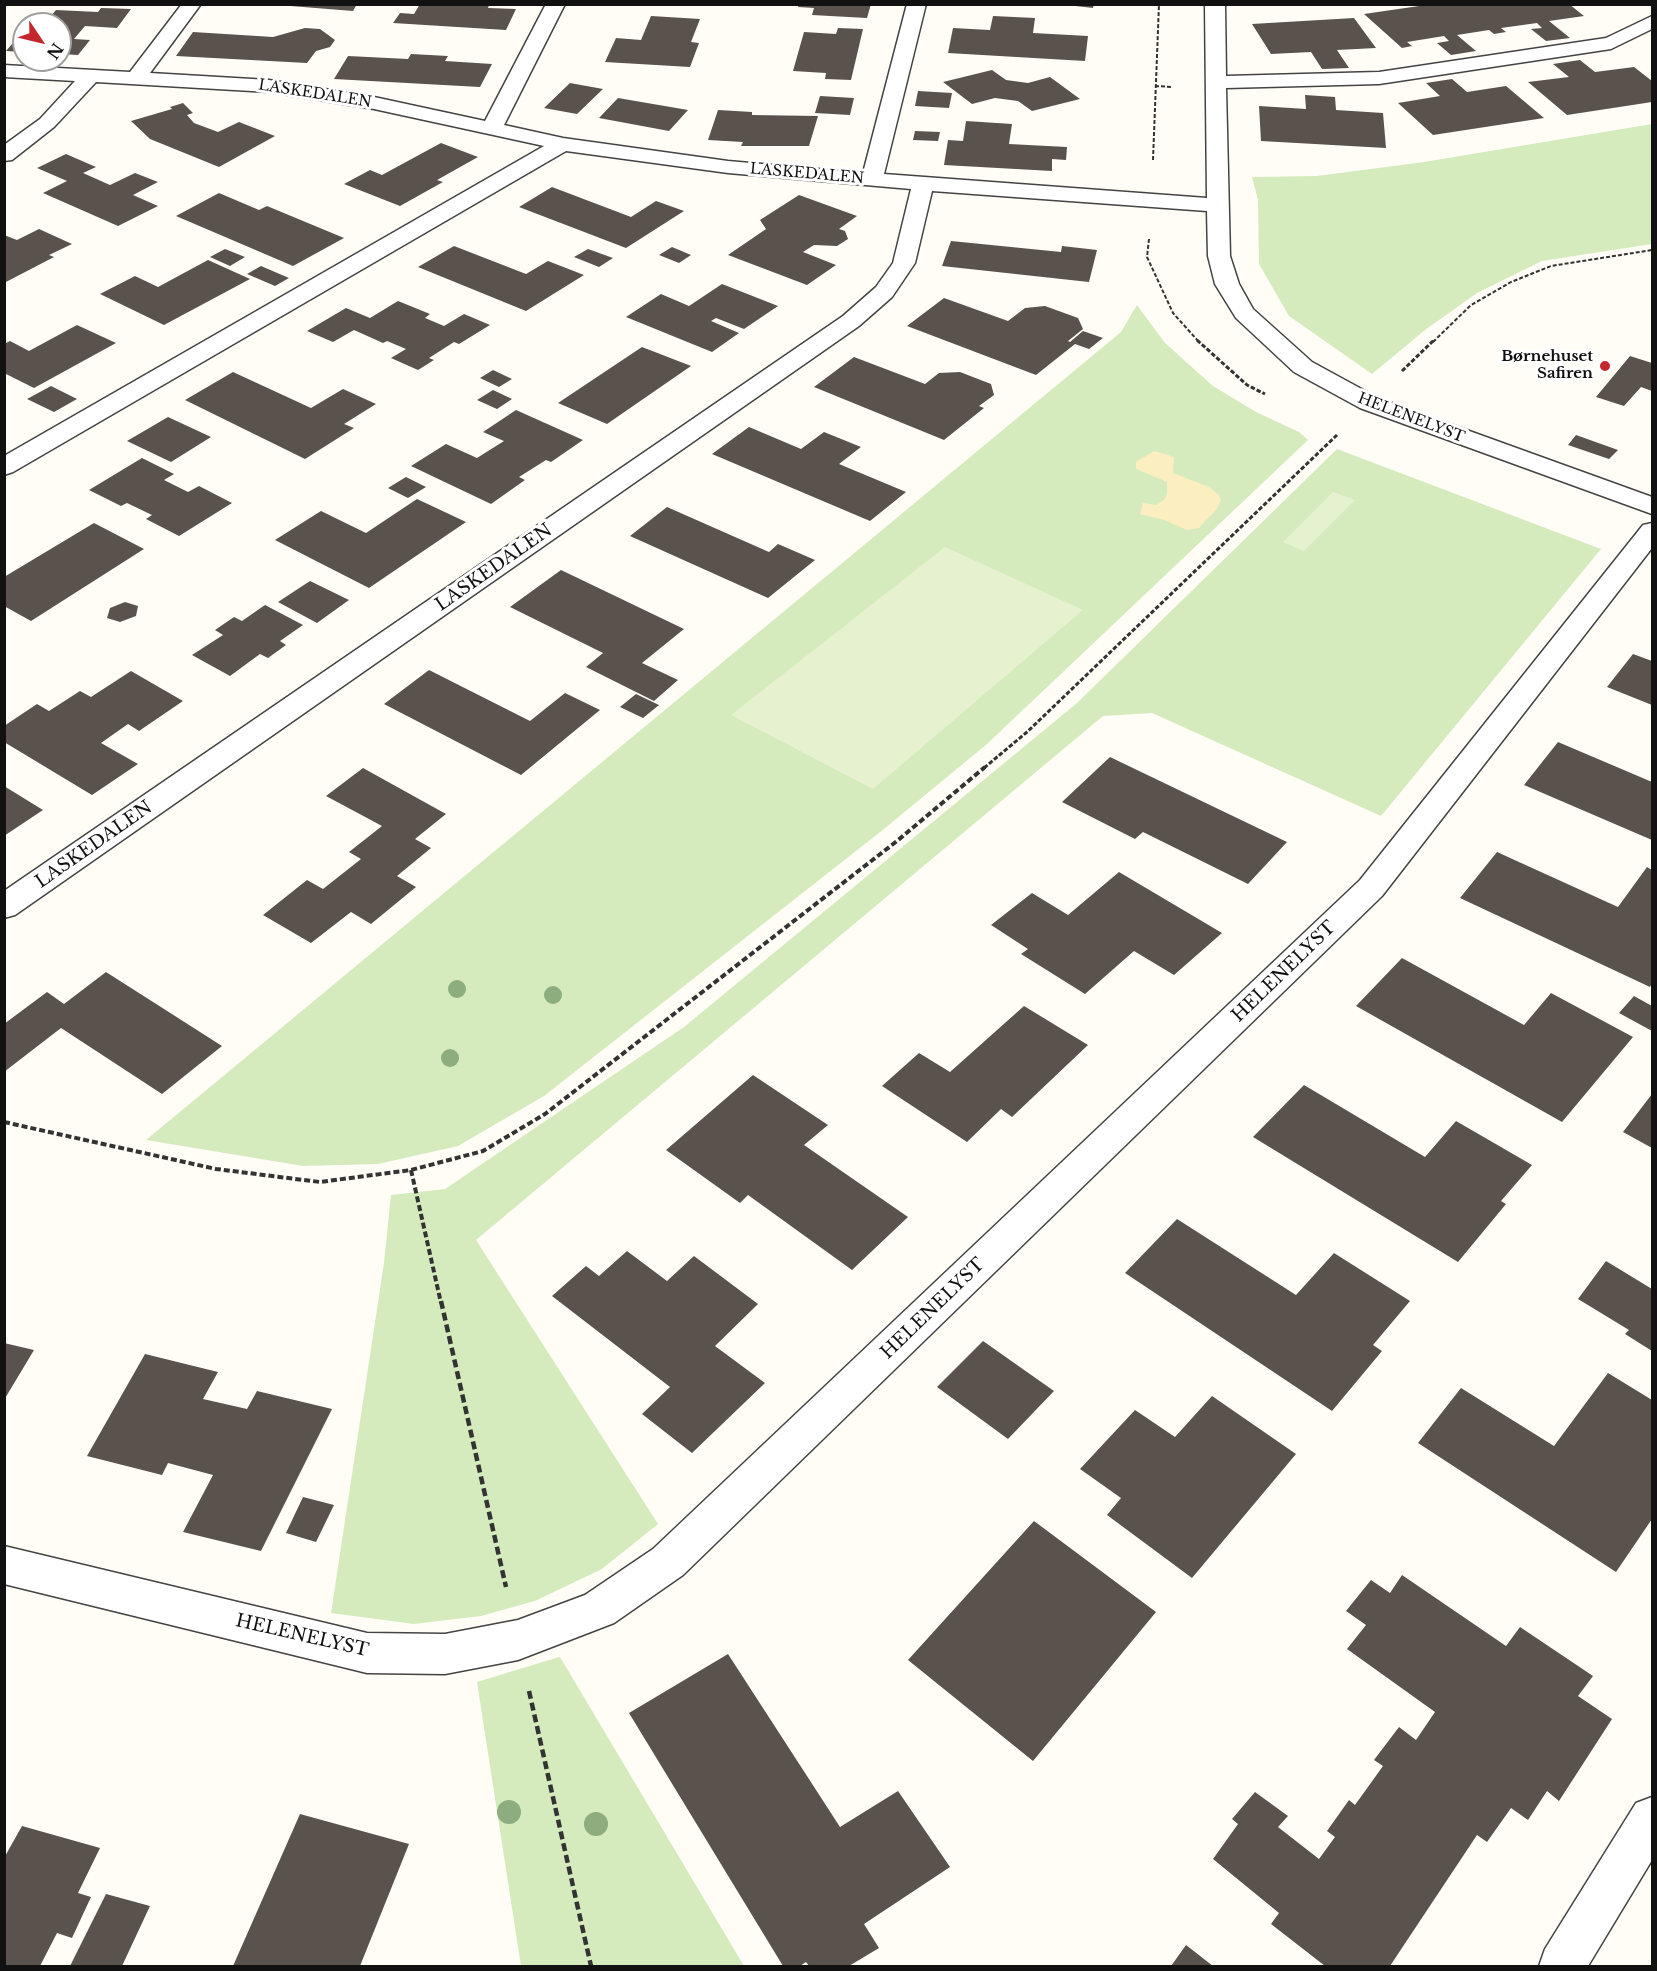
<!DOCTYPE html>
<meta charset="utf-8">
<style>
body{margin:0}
#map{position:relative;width:1657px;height:1971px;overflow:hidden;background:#fffdf5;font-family:"Libre Baskerville",serif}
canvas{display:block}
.frame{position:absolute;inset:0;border:6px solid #111;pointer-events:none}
.north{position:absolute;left:12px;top:12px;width:60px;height:60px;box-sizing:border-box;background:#fff;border:2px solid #a0a0a0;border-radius:50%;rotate:125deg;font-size:16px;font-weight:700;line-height:24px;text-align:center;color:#111}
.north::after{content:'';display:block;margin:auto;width:21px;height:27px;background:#c4262e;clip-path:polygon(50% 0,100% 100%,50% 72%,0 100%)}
</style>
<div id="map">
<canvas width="1657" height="1971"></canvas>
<div class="frame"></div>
<div class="north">N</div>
</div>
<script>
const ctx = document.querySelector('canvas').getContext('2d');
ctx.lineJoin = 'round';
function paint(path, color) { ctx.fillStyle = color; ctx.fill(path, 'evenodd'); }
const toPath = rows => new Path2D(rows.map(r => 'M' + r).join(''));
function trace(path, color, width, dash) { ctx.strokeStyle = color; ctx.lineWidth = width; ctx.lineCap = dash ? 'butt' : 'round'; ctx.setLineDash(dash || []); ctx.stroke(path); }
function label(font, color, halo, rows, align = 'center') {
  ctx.font = font + ' "Libre Baskerville",serif'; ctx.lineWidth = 6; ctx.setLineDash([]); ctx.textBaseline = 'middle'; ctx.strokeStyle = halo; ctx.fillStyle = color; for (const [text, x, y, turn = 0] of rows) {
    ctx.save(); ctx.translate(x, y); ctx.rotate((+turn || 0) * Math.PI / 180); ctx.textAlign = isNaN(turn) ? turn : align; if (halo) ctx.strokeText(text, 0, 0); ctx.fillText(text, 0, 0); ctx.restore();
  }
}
const green = toPath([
 [1652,124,1652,244,1542,261,1477,293,1425,330,1372,374,1289,316,1259,264,1258,200,1252,177,1317,176,1424,162],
 [1137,305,1165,343,1213,386,1256,412,1299,432,1308,440,987,744,884,829,544,1096,458,1146,378,1164,303,1166,146,1140,1121,332],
 [1337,449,1601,549,1381,816,1152,713,1103,716,476,1240,658,1524,602,1569,535,1601,481,1616,414,1624,331,1613,384,1263,391,1195,445,1189,684,1027,1077,703],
 [559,1657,560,1657,744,1966,521,1966,477,1682]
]);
const sand = toPath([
 [1154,451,1174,457,1173,473,1209,487,1219,495,1221,500,1216,510,1199,528,1187,530,1164,520,1140,514,1143,503,1156,505,1164,500,1167,494,1167,482,1136,469,1136,462]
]);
const pitch = toPath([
 [1333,492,1355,500,1304,551,1283,542],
 [945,547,1083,610,873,789,731,715]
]);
const building = toPath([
 [266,4,357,4,353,11],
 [420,4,489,5,488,8,516,9,506,30,393,23,400,13,414,14],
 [799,4,871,4,867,18,812,15,814,8,798,7],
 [1058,4,1094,4,1093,8],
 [1433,4,1569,4,1584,16,1549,21,1570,38,1546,41,1531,29,1542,28,1537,23,1501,28,1506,32,1494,34,1489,30,1457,35,1476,51,1451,55,1437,43,1449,41,1444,36,1407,42,1412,46,1402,48,1364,14],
 [101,8,131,9,117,28,85,26,74,39,90,40,78,55,60,54,60,24,44,24,56,10,98,12],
 [651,16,700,19,691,42,699,43,690,67,605,62,616,38,641,40],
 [993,16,1035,18,1033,33,1088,36,1085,61,948,53,953,28,990,30],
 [1354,18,1376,48,1337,50,1349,68,1322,69,1311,52,1271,54,1252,24],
 [305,28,320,29,335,40,330,47,316,51,307,63,176,56,193,32,273,37],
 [838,28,863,29,851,80,825,79,826,73,793,71,804,32,836,34],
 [19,36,24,36,24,52,6,51],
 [411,54,448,56,445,61,492,64,480,87,334,79,348,56,408,59],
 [1580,60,1595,72,1634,67,1652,81,1652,102,1567,115,1528,82,1569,77,1553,64],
 [992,70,1006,80,1028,83,1050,77,1080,99,1032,111,1018,101,995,98,972,104,943,82],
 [1452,79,1467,92,1506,86,1544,118,1433,135,1398,103,1440,96,1426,83],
 [570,83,603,89,577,114,544,108],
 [918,91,952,93,949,108,915,106],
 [1305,95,1335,97,1336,110,1383,113,1386,148,1261,141,1259,106,1306,109],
 [820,96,854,98,850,115,815,113],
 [618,98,688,110,669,131,599,118],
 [183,103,193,113,187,115,194,123,218,132,239,122,275,136,219,167,150,139,131,121,172,109,170,107],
 [718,110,752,112,752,115,818,116,809,146,741,146,743,142,708,140],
 [966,121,1012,124,1009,144,1067,147,1066,160,1052,159,1052,171,944,165,948,140,963,141],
 [915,131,940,132,938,141,913,140],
 [441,143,478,157,437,180,443,182,400,206,344,184,370,170,382,175],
 [66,154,96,167,83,173,110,185,135,173,158,182,133,195,158,206,118,226,43,193,67,181,37,168],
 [552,187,631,217,656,201,684,211,626,248,519,207],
 [219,193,259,210,267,206,344,238,293,266,176,216],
 [799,195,857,216,839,229,845,231,848,239,837,246,814,245,803,252,836,265,807,285,728,255,766,229,760,220],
 [39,229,72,244,49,255,54,257,4,283,4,235,17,240],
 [951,241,1061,252,1062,246,1097,250,1089,282,942,266],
 [454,246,526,274,548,261,584,275,526,311,418,267],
 [672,247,691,255,679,263,659,255],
 [225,249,245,257,230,266,210,257],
 [588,249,613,258,599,267,574,257],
 [208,260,250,279,164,325,100,294,135,276,158,287],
 [261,266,289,278,275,286,247,274],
 [722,284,778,306,744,329,716,318,711,321,739,333,712,352,626,317,661,294,689,306],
 [944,298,1008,321,1025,308,1045,306,1078,318,1083,329,1068,341,1070,342,1083,331,1103,338,1089,349,1075,344,1036,375,907,326],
 [398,301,430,314,425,318,444,326,464,314,490,325,459,344,454,342,429,358,434,360,418,370,391,358,406,349,387,341,383,343,354,330,333,342,307,331,346,308,370,318],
 [77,325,116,343,34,388,4,373,4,344,10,341,29,351],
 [642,347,691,366,607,424,558,403],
 [1630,356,1652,363,1652,391,1641,387,1624,406,1596,397],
 [854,357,925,384,939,373,960,372,991,384,994,395,979,406,984,408,944,440,814,387],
 [493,370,512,379,499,387,480,378],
 [233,372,311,408,343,389,376,404,344,424,354,428,305,459,185,400],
 [51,386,77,399,54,412,27,399],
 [493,390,512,399,497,409,477,400],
 [516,410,583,440,551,462,546,460,519,477,525,480,491,504,411,466,446,444,477,458,504,441,483,432],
 [168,417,211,437,171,462,127,441],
 [749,427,801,449,824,432,861,447,839,464,906,492,870,521,712,454],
 [1576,435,1618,450,1609,459,1568,445],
 [142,458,174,474,164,480,188,492,199,486,232,503,179,536,146,519,152,515,127,503,121,506,89,490],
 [406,477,426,487,408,498,388,488],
 [417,499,466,522,369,588,275,540,321,511,366,533],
 [667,507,769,552,778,544,815,560,768,598,630,536],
 [94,523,144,549,31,621,4,606,4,577],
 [561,570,684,629,642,663,678,680,654,701,586,667,603,653,510,607],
 [310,581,349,600,317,623,278,602],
 [125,602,138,606,136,616,120,622,107,618,110,608],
 [265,605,303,625,280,641,286,645,268,658,260,654,230,676,192,655,223,635,215,630,234,617,242,621],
 [1633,654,1652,661,1652,705,1607,687],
 [429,670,530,721,565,693,600,710,521,775,384,704],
 [131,671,183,701,139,731,128,724,101,743,138,764,92,795,4,742,4,726,37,704,49,711,80,691,91,697],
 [636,694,659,705,643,718,620,707],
 [1558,742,1652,782,1652,840,1524,785],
 [1110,757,1287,842,1248,884,1143,832,1135,839,1062,802],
 [363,768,446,814,415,839,431,848,397,876,416,887,371,924,351,912,311,943,263,915,307,880,323,889,361,859,349,852,382,826,326,796],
 [4,786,43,810,4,836],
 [1497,852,1618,907,1647,867,1652,870,1652,983,1650,987,1460,898],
 [1119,872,1222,933,1174,975,1134,951,1085,994,1021,954,1028,949,991,925,1032,893,1068,915],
 [1402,958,1524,1025,1551,993,1633,1037,1562,1122,1356,1006],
 [106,972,222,1046,162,1094,61,1028,4,1072,4,1024,47,992,64,1004],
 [1634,996,1652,1006,1652,1031,1619,1013],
 [1024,1006,1088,1045,1012,1117,1001,1109,967,1142,882,1086,919,1053,950,1072],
 [753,1075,828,1125,804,1145,908,1217,852,1270,748,1195,740,1203,666,1150],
 [1304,1085,1425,1157,1456,1121,1532,1165,1501,1201,1506,1204,1458,1262,1253,1137],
 [1652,1094,1652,1148,1623,1132],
 [1177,1219,1296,1295,1334,1253,1410,1301,1373,1345,1382,1351,1332,1411,1125,1273],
 [627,1251,667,1281,694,1256,758,1304,715,1346,765,1383,692,1453,642,1414,670,1387,552,1296,586,1266,599,1276],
 [1606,1261,1652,1289,1652,1351,1625,1334,1629,1330,1578,1299],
 [983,1341,1054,1391,1008,1439,937,1387],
 [4,1343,34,1350,4,1400],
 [145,1354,218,1372,203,1399,247,1409,257,1391,332,1409,261,1551,183,1532,213,1475,168,1463,162,1475,87,1456],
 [1608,1373,1652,1400,1652,1519,1616,1572,1418,1443,1461,1388,1554,1446],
 [1212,1396,1296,1454,1192,1578,1107,1515,1121,1498,1080,1469,1135,1410,1175,1437],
 [303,1497,334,1505,316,1542,286,1533],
 [1034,1521,1156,1612,1033,1761,908,1660],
 [1402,1575,1506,1646,1520,1627,1593,1676,1578,1696,1612,1719,1559,1801,1547,1791,1528,1820,1511,1808,1487,1842,1477,1835,1390,1966,1325,1966,1271,1924,1279,1913,1213,1859,1238,1824,1232,1819,1255,1792,1288,1816,1278,1827,1319,1859,1335,1837,1327,1831,1349,1800,1355,1805,1383,1766,1374,1760,1399,1727,1416,1740,1435,1712,1347,1649,1366,1625,1346,1611,1371,1580,1390,1593],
 [728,1654,840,1827,898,1791,950,1867,864,1924,879,1948,849,1966,809,1966,806,1962,800,1966,783,1966,629,1713],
 [300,1814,409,1844,360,1966,233,1966],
 [22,1826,100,1848,78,1893,91,1897,72,1938,57,1933,40,1966,4,1966,4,1858],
 [106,1894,150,1906,122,1966,70,1966],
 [1186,1945,1213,1966,1171,1966]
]);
const pathFar3 = toPath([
 [1155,86,1172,87],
 [1153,160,1159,4],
 [1149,239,1147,257,1173,313,1199,342],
 [1433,342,1471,305,1511,282,1551,266,1652,250]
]);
const pathFar2 = toPath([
 [1197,340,1247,385,1265,394],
 [1402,371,1434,340],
 [984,768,1027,732,1337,435]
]);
const pathFar1 = toPath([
 [4,1122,216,1169,320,1182,411,1170,483,1151,545,1114,897,841,985,767],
 [411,1170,441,1303]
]);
const path = toPath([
 [441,1301,506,1587],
 [529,1691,591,1966]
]);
const minor = toPath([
 [182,4,201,4,150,73,269,80,374,97,485,121,546,4,565,4,504,125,563,138,728,161,863,173,907,4,926,4,884,174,1207,198,1205,4,1225,4,1226,76,1379,72,1606,38,1652,16,1652,29,1611,49,1379,84,1226,88,1230,256,1239,284,1253,309,1312,362,1378,398,1652,497,1652,514,1360,408,1294,372,1236,318,1215,284,1208,256,1207,211,932,191,915,263,892,297,859,326,15,915,4,918,4,891,843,316,876,287,893,263,911,189,728,173,566,151,13,472,4,475,4,456,544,146,374,109,269,92,96,82,54,127,12,160,4,161,4,145,40,119,75,81,4,77,4,65,130,72,182,4],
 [1652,523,1652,548,1382,896,683,1575,614,1623,518,1660,445,1674,367,1673,4,1584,4,1546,367,1633,445,1634,518,1620,585,1595,653,1549,1360,880,1643,525,1652,523],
 [1652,1797,1652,1860,1588,1966,1539,1966,1545,1949,1636,1803,1652,1797]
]);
const trees = [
 [457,989,9],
 [553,995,9],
 [450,1058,9],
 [509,1812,12],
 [596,1824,12]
];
const markers = [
 [1605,366,6,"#c4262e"]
];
const farStreetnames = [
 ["LASKEDALEN",315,94,9],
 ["LASKEDALEN",807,174,5],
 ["HELENELYST",1411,418,21]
];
const farPoinames = [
 ["Børnehuset",1593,357],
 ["Safiren",1593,374]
];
const streetNames = [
 ["LASKEDALEN",494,568,-35],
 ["LASKEDALEN",94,845,-35],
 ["HELENELYST",1284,972,-44],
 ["HELENELYST",933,1309,-44],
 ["HELENELYST",302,1636,13]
];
paint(green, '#d5ebbd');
paint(sand, '#fbeec1');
paint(pitch, '#e6f2cf');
paint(building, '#5a524d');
trace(minor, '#444', 3);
trace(pathFar3, '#333', 2, [4, 2]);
trace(pathFar2, '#333', 3, [4.5, 2]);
trace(pathFar1, '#333', 4, [6, 3]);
trace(path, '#333', 4.5, [8, 4]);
paint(minor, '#fff');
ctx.fillStyle = '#8dad7f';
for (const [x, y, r] of trees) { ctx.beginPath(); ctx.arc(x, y, r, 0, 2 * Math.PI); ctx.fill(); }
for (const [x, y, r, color] of markers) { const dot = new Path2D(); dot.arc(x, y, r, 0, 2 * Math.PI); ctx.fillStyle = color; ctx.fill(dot); trace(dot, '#fff', 2); }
label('15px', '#111', '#fff', farStreetnames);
label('bold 15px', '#111', '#fff', farPoinames, 'right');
label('18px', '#111', '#fff', streetNames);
</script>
